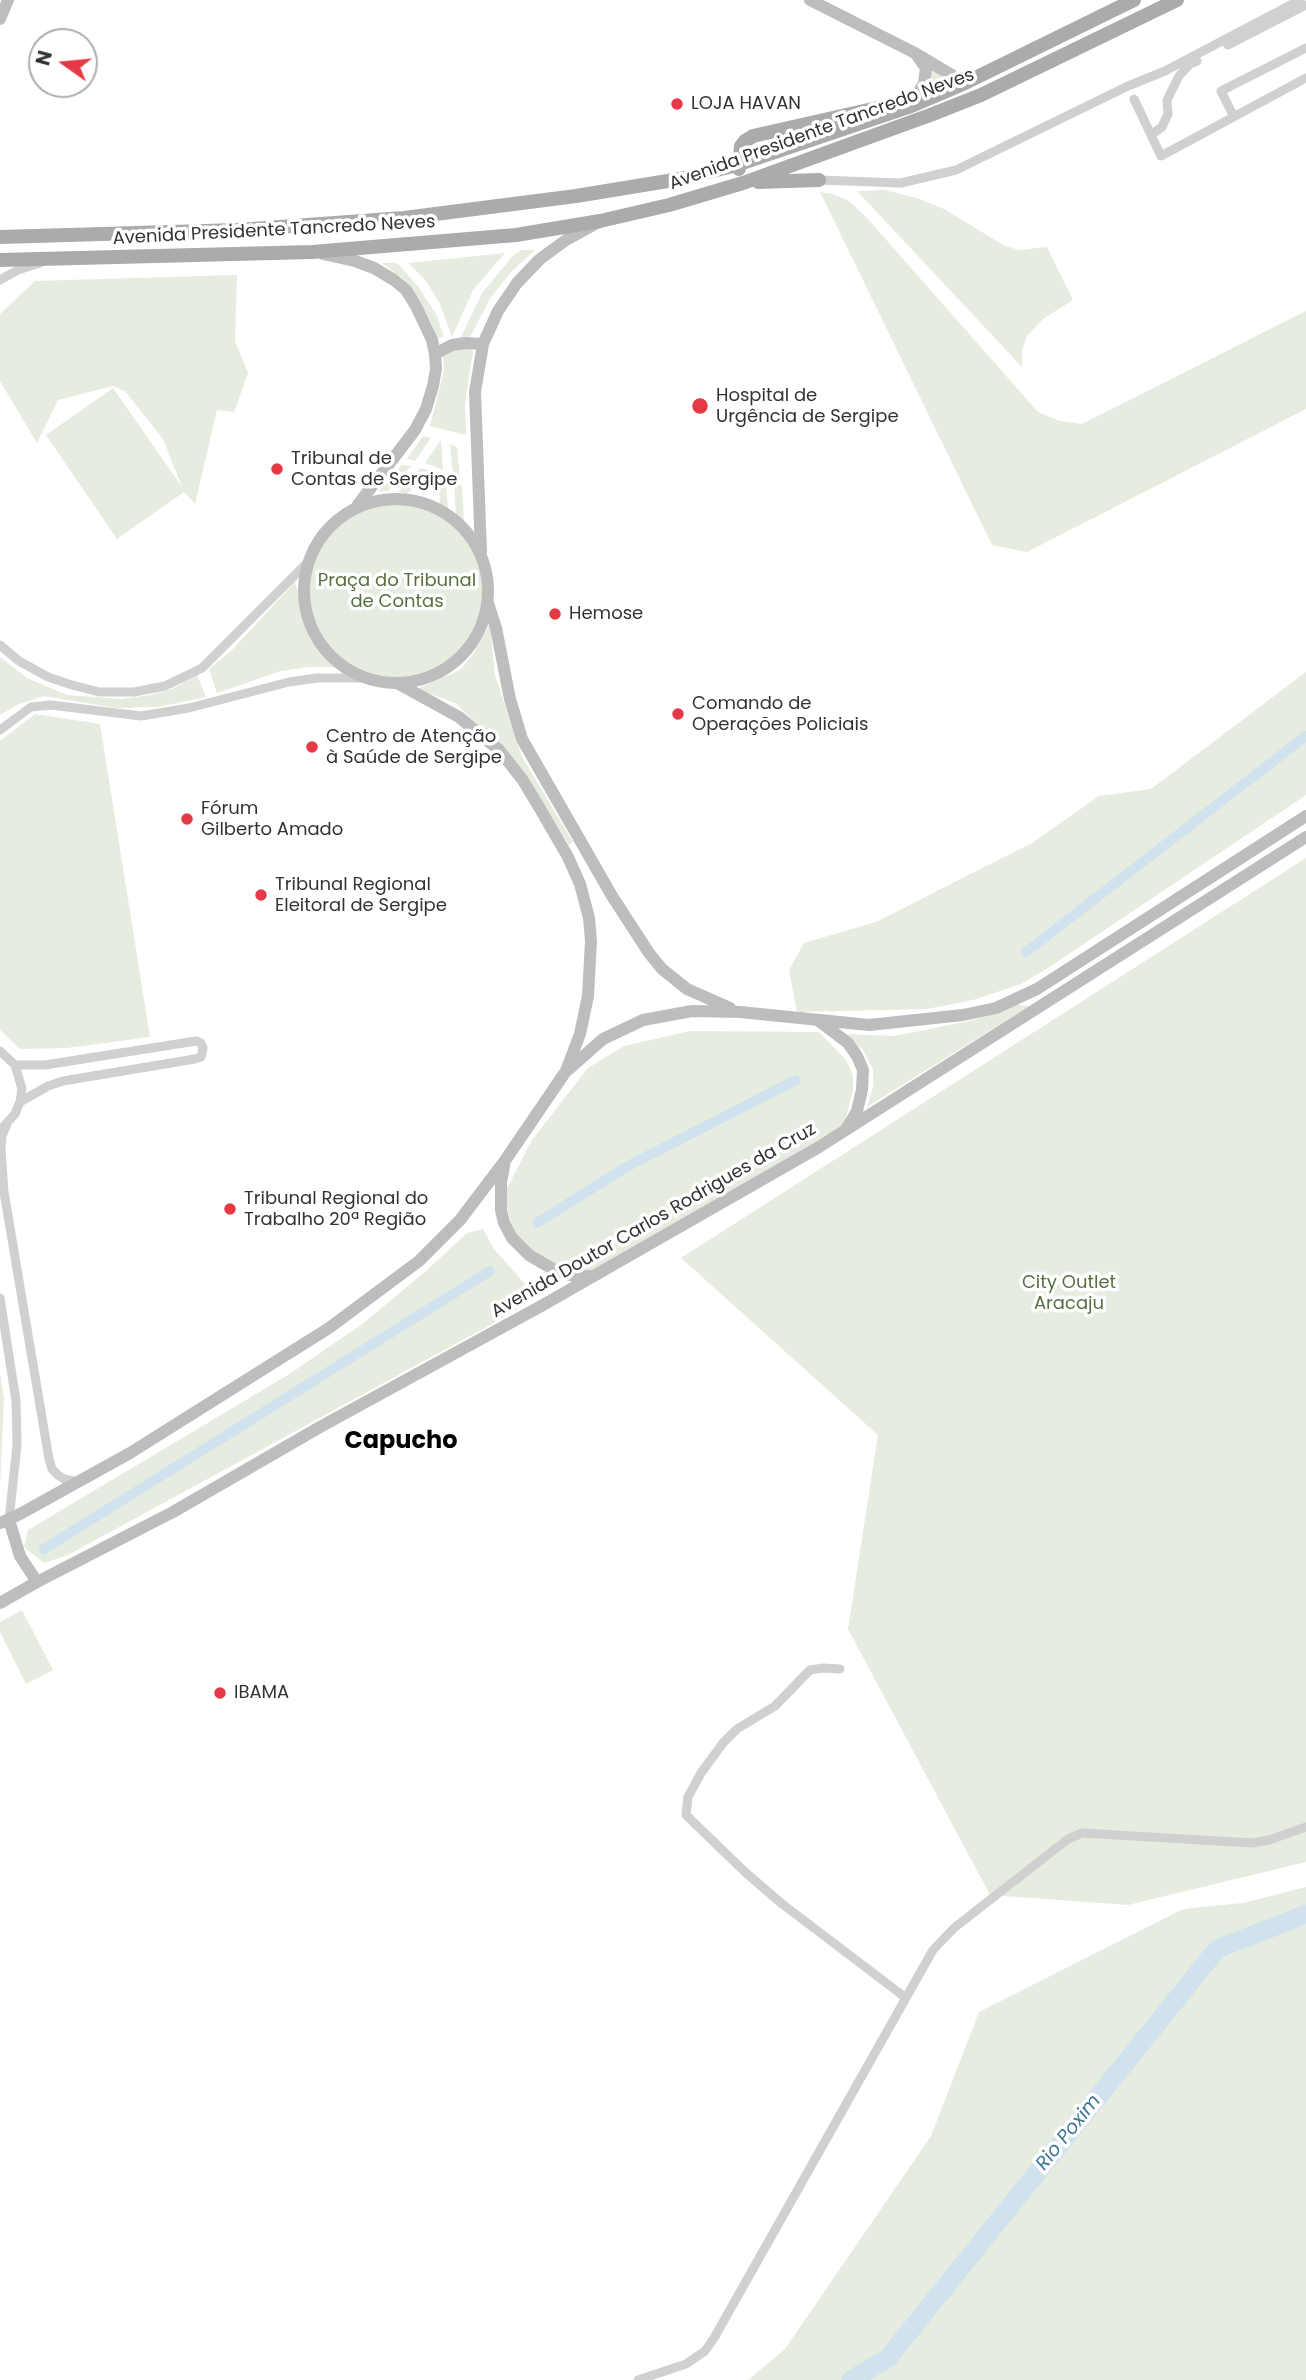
<!DOCTYPE html>
<meta charset="utf-8">
<style>
body{margin:0}
#map{position:relative;width:1306px;height:2380px;overflow:hidden;background:#fff;font-family:Poppins,sans-serif}
canvas{display:block}
.north{position:absolute;left:28px;top:28px;width:70px;height:70px;box-sizing:border-box;background:#fff;border:2px solid #adadad;border-radius:50%;rotate:285deg;font-size:19px;font-weight:700;line-height:28px;text-align:center;color:#333}
.north::after{content:'';display:block;margin:auto;width:24px;height:32px;background:#e63946;clip-path:polygon(50% 0,100% 100%,50% 72%,0 100%)}
</style>
<div id="map">
<canvas width="1306" height="2380"></canvas>
<div class="north">N</div>
</div>
<script>
const ctx = document.querySelector('canvas').getContext('2d');
ctx.lineJoin = 'round';
function paint(path, color) { ctx.fillStyle = color; ctx.fill(path, 'evenodd'); }
const toPath = rows => new Path2D(rows.map(r => 'M' + r).join(''));
function trace(path, color, width, dash) { ctx.strokeStyle = color; ctx.lineWidth = width; ctx.lineCap = dash ? 'butt' : 'round'; ctx.setLineDash(dash || []); ctx.stroke(path); }
function label(font, color, halo, rows, align = 'center') {
  ctx.font = font + ' Poppins,sans-serif'; ctx.lineWidth = 7; ctx.setLineDash([]); ctx.textBaseline = 'middle'; ctx.strokeStyle = halo; ctx.fillStyle = color; for (const [text, x, y, turn = 0] of rows) {
    ctx.save(); ctx.translate(x, y); ctx.rotate((+turn || 0) * Math.PI / 180); ctx.textAlign = isNaN(turn) ? turn : align; if (halo) ctx.strokeText(text, 0, 0); ctx.fillText(text, 0, 0); ctx.restore();
  }
}
const green = toPath([
 [929,67,954,80,926,95],
 [885,190,917,198,944,209,1005,246,1019,250,1047,247,1073,300,1043,319,1027,336,1022,350,1022,367,857,191],
 [820,192,833,194,849,201,867,218,1038,412,1060,421,1082,424,1306,311,1306,409,1027,552,992,545],
 [521,250,535,250,512,271,491,297,470,337,461,337,482,293,512,257],
 [505,253,473,290,452,337,440,304,426,281,408,263],
 [382,263,397,263,417,285,436,314,444,337,436,338,433,327,419,298,403,279],
 [237,275,235,341,248,373,234,412,217,410,195,504,184,492,117,539,46,435,113,388,182,487,163,439,125,391,113,386,58,400,37,443,0,381,0,314,35,281],
 [469,347,473,351,465,403,466,435,430,426,444,371,443,354,449,349],
 [423,436,431,438,415,461,407,459],
 [441,440,443,470,425,463],
 [450,444,457,447,460,479,453,475],
 [402,465,411,466,388,491,378,492],
 [421,468,429,471,407,494,398,492],
 [438,475,445,477,448,508,440,505],
 [454,481,462,486,464,523,456,516],
 '305 591a92 92 0 1 1 184 0a92 92 0 1 1-184 0Z',
 [295,582,311,641,339,667,309,667,281,671,217,693,209,669,231,651],
 [490,624,495,675,522,757,573,842,569,845,535,790,500,745,455,703,417,689,460,670,472,656],
 [0,657,27,678,67,695,121,699,151,695,172,689,197,675,206,697,158,707,116,708,44,696,19,704,0,715],
 [1306,672,1306,795,1048,968,1021,984,973,1000,927,1009,797,1012,789,970,804,943,876,922,1032,843,1099,796,1151,789],
 [35,714,100,724,150,1037,67,1048,20,1049,0,1030,0,741],
 [1306,858,1306,1862,1128,1905,990,1895,848,1629,878,1435,681,1258],
 [1017,1005,1029,1006,867,1107,873,1087,873,1069,863,1050,846,1034,892,1036,915,1032,974,1020],
 [690,1031,819,1032,846,1060,853,1075,853,1090,844,1125,591,1275,547,1268,516,1246,504,1194,532,1140,588,1068,624,1046],
 [483,1229,494,1249,526,1285,527,1303,492,1324,68,1555,44,1563,24,1547,28,1530,288,1375,361,1325,427,1270,467,1233],
 [0,1373,4,1398,0,1488],
 [22,1610,53,1670,26,1684,0,1632,0,1622],
 [1306,1887,1306,2380,748,2380,785,2349,931,2136,979,2012,1183,1909,1243,1903]
]);
const canal = toPath([
 [1026,952,1306,736],
 [537,1223,628,1166,796,1080],
 [44,1549,490,1271]
]);
const river = toPath([
 [851,2380,888,2358,1217,1949,1306,1914]
]);
const street = toPath([
 [1228,45,1306,5],
 [1134,99,1161,156,1306,78],
 [1233,115,1221,91,1306,48],
 [1151,135,1162,127,1168,114,1167,100,1179,76,1190,64,1197,61],
 [819,180,901,183,956,170,1128,86,1165,71,1300,0],
 [0,280,18,270,40,263],
 [0,645,19,661,48,677,72,685,99,692,134,692,165,686,202,668,309,561],
 [0,730,31,707,51,705,141,716,189,708,289,682,317,678,365,678],
 [0,1051,15,1065,22,1089,20,1102,15,1114,4,1126],
 [15,1065,45,1065,196,1041,201,1043,203,1048,201,1057,195,1059,63,1081,48,1086,20,1102],
 [7,1124,2,1136,1,1150,4,1192,49,1459,52,1469,58,1475,64,1479,78,1482],
 [0,1298,16,1401,17,1445,9,1520],
 [840,1669,824,1668,810,1670,775,1706,737,1729,723,1743,701,1773,688,1797,686,1815,745,1872,781,1903,906,1998],
 [638,2380,686,2364,705,2351,714,2338,933,1950,954,1928,1068,1839,1082,1833,1252,1843,1269,1840,1306,1827]
]);
const secondary = toPath([
 [810,0,913,52,965,83],
 [0,19,8,0],
 [911,106,924,83,926,68,918,57],
 [323,254,355,261,374,268,394,280,406,290,416,306,432,340,435,354,436,369,433,386,426,409,415,430,357,506],
 [435,354,452,345,465,343,483,344],
 '304 591a92 92 0 1 1 184 0a92 92 0 1 1-184 0Z',
 [481,552,475,392,483,344,498,311,517,283,540,259,566,240,595,224],
 [488,603,496,628,510,699,522,739,612,896,649,953,662,969,687,989,730,1008],
 [819,1021,848,1043,857,1056,863,1070,862,1090,857,1111,847,1128],
 [569,1069,603,1039,643,1020,692,1011,740,1012,869,1025,963,1015,996,1008,1037,989,1306,816],
 [504,1166,501,1183,501,1210,504,1223,512,1238,529,1255,558,1272,578,1277,589,1276],
 [9,1520,20,1556,37,1582],
 [0,1523,20,1514,130,1453,329,1328,419,1261,460,1220,504,1162,566,1071,580,1034,588,996,591,941,589,918,580,884,568,857,539,807,522,779,499,750,459,717,397,683],
 [0,1603,37,1582,173,1512,320,1427,543,1305,819,1147,1306,837]
]);
const primary = toPath([
 [739,169,741,146,745,141,753,136,886,106],
 [758,182,819,180],
 [0,237,238,230,404,218,576,196,680,179,733,166,911,106,965,83,1134,0],
 [0,260,312,252,516,235,600,221,669,205,743,183,933,114,981,95,1177,0]
]);
const markers = [
 [677,104,7,"#e63946"],
 [700,406,9,"#e63946"],
 [277,469,7,"#e63946"],
 [555,614,7,"#e63946"],
 [678,714,7,"#e63946"],
 [312,747,7,"#e63946"],
 [187,819,7,"#e63946"],
 [261,895,7,"#e63946"],
 [230,1209,7,"#e63946"],
 [220,1693,7,"#e63946"]
];
const poiNames = [
 ["LOJA HAVAN",691,104],
 ["Hospital de",716,396],
 ["Urgência de Sergipe",716,417],
 ["Tribunal de",291,459],
 ["Contas de Sergipe",291,480],
 ["Hemose",569,614],
 ["Comando de",692,704],
 ["Operações Policiais",692,725],
 ["Centro de Atenção",326,737],
 ["à Saúde de Sergipe",326,758],
 ["Fórum",201,809],
 ["Gilberto Amado",201,830],
 ["Tribunal Regional",275,885],
 ["Eleitoral de Sergipe",275,906],
 ["Tribunal Regional do",244,1199],
 ["Trabalho 20ª Região",244,1220],
 ["IBAMA",234,1693]
];
const streetNames = [
 ["Avenida Presidente Tancredo Neves",822,130,-20],
 ["Avenida Presidente Tancredo Neves",274,231,-3],
 ["Avenida Doutor Carlos Rodrigues da Cruz",654,1221,-30]
];
const parkNames = [
 ["Praça do Tribunal",397,581],
 ["de Contas",397,602],
 ["City Outlet",1069,1283],
 ["Aracaju",1069,1304]
];
const waterNames = [
 ["Rio Poxim",1069,2133,-51]
];
const districtNames = [
 ["Capucho",401,1442]
];
paint(green, '#e6ecdf');
trace(canal, '#cfe2ee', 10);
trace(river, '#cfe2ee', 19);
trace(street, '#d0d0d0', 9);
trace(secondary, '#bdbdbd', 12);
trace(primary, '#ababab', 14);
for (const [x, y, r, color] of markers) { const dot = new Path2D(); dot.arc(x, y, r, 0, 2 * Math.PI); ctx.fillStyle = color; ctx.fill(dot); trace(dot, '#fff', 2.5); }
label('18px', '#333', '#fff', poiNames, 'left');
label('18px', '#333', '#fff', streetNames);
label('18px', '#56703f', '#fff', parkNames);
label('italic 19px', '#3f7597', '#fff', waterNames);
label('bold 24px', '#000', '#fff', districtNames);
</script>
